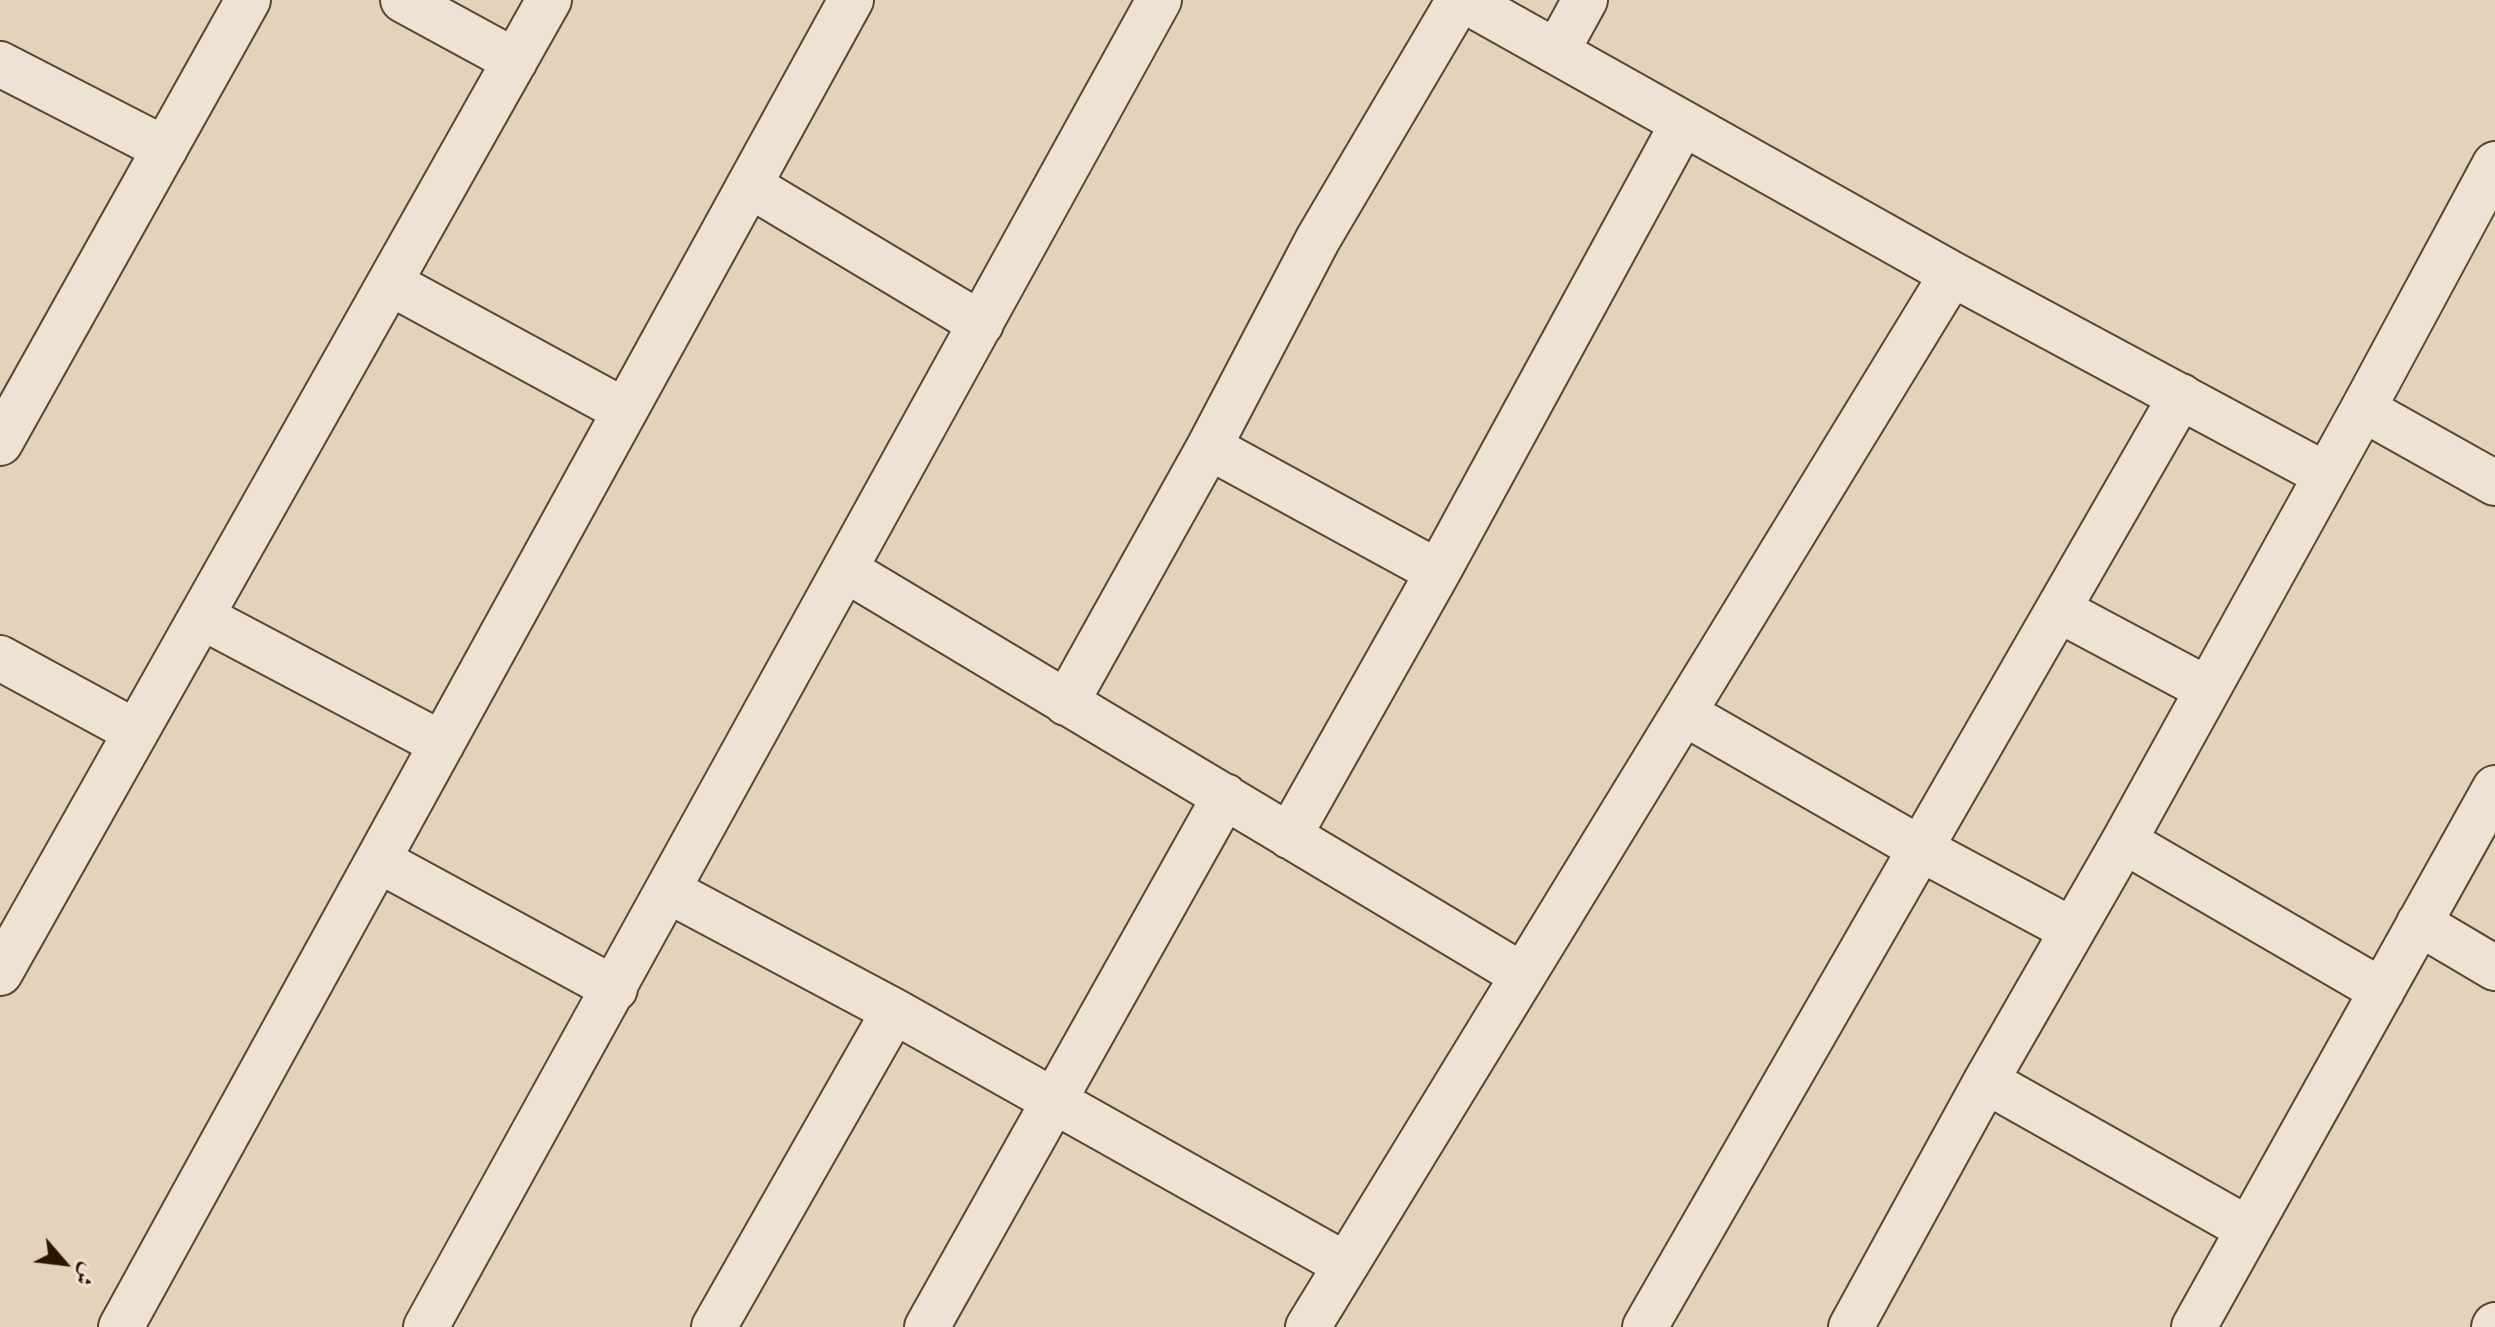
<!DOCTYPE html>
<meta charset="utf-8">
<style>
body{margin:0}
#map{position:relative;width:2495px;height:1327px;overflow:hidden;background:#e3d3bb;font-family:"EB Garamond",Amiri,serif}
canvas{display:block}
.north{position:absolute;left:24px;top:1223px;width:80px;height:80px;-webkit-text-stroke:6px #ede2d3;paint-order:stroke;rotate:118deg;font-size:22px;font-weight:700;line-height:32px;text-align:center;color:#2c1600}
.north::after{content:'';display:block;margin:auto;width:28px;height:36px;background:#2c1600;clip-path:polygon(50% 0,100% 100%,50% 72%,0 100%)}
</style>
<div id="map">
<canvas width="2495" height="1327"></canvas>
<div class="north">ش</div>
</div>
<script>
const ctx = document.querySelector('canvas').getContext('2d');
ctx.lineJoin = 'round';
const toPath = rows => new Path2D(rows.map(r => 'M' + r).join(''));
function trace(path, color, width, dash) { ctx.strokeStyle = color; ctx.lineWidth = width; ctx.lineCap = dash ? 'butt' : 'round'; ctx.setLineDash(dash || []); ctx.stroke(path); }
const minor = toPath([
 [403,0,515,61],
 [1464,0,1952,274,2326,475],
 [1557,51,1585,0],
 [0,64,165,149],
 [749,185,981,324],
 [390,283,625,411],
 [2363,409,2495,483],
 [0,443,248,0],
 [1209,447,1438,572],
 [846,570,1522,975],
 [2059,610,2207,689],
 [202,617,442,744],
 [0,658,136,732],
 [1066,703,1209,447,1318,239,1459,0],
 [1684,713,1921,849,2072,930],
 [1289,836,1438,572,1683,123],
 [2124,841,2382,991],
 [378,860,615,989],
 [669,891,894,1011,1346,1265],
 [2419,923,2495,968],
 [0,973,549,0],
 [1986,1081,2248,1229],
 [121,1327,851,0],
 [426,1327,1159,0],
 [714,1327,894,1011],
 [927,1327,1225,796],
 [1308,1327,1952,274],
 [1645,1327,2181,396],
 [1851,1327,1986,1081,2124,841,2363,409,2495,164],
 [2194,1327,2495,788],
 [2494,1327,2495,1325]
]);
trace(minor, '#5a452f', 48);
trace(minor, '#ede2d3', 44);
</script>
